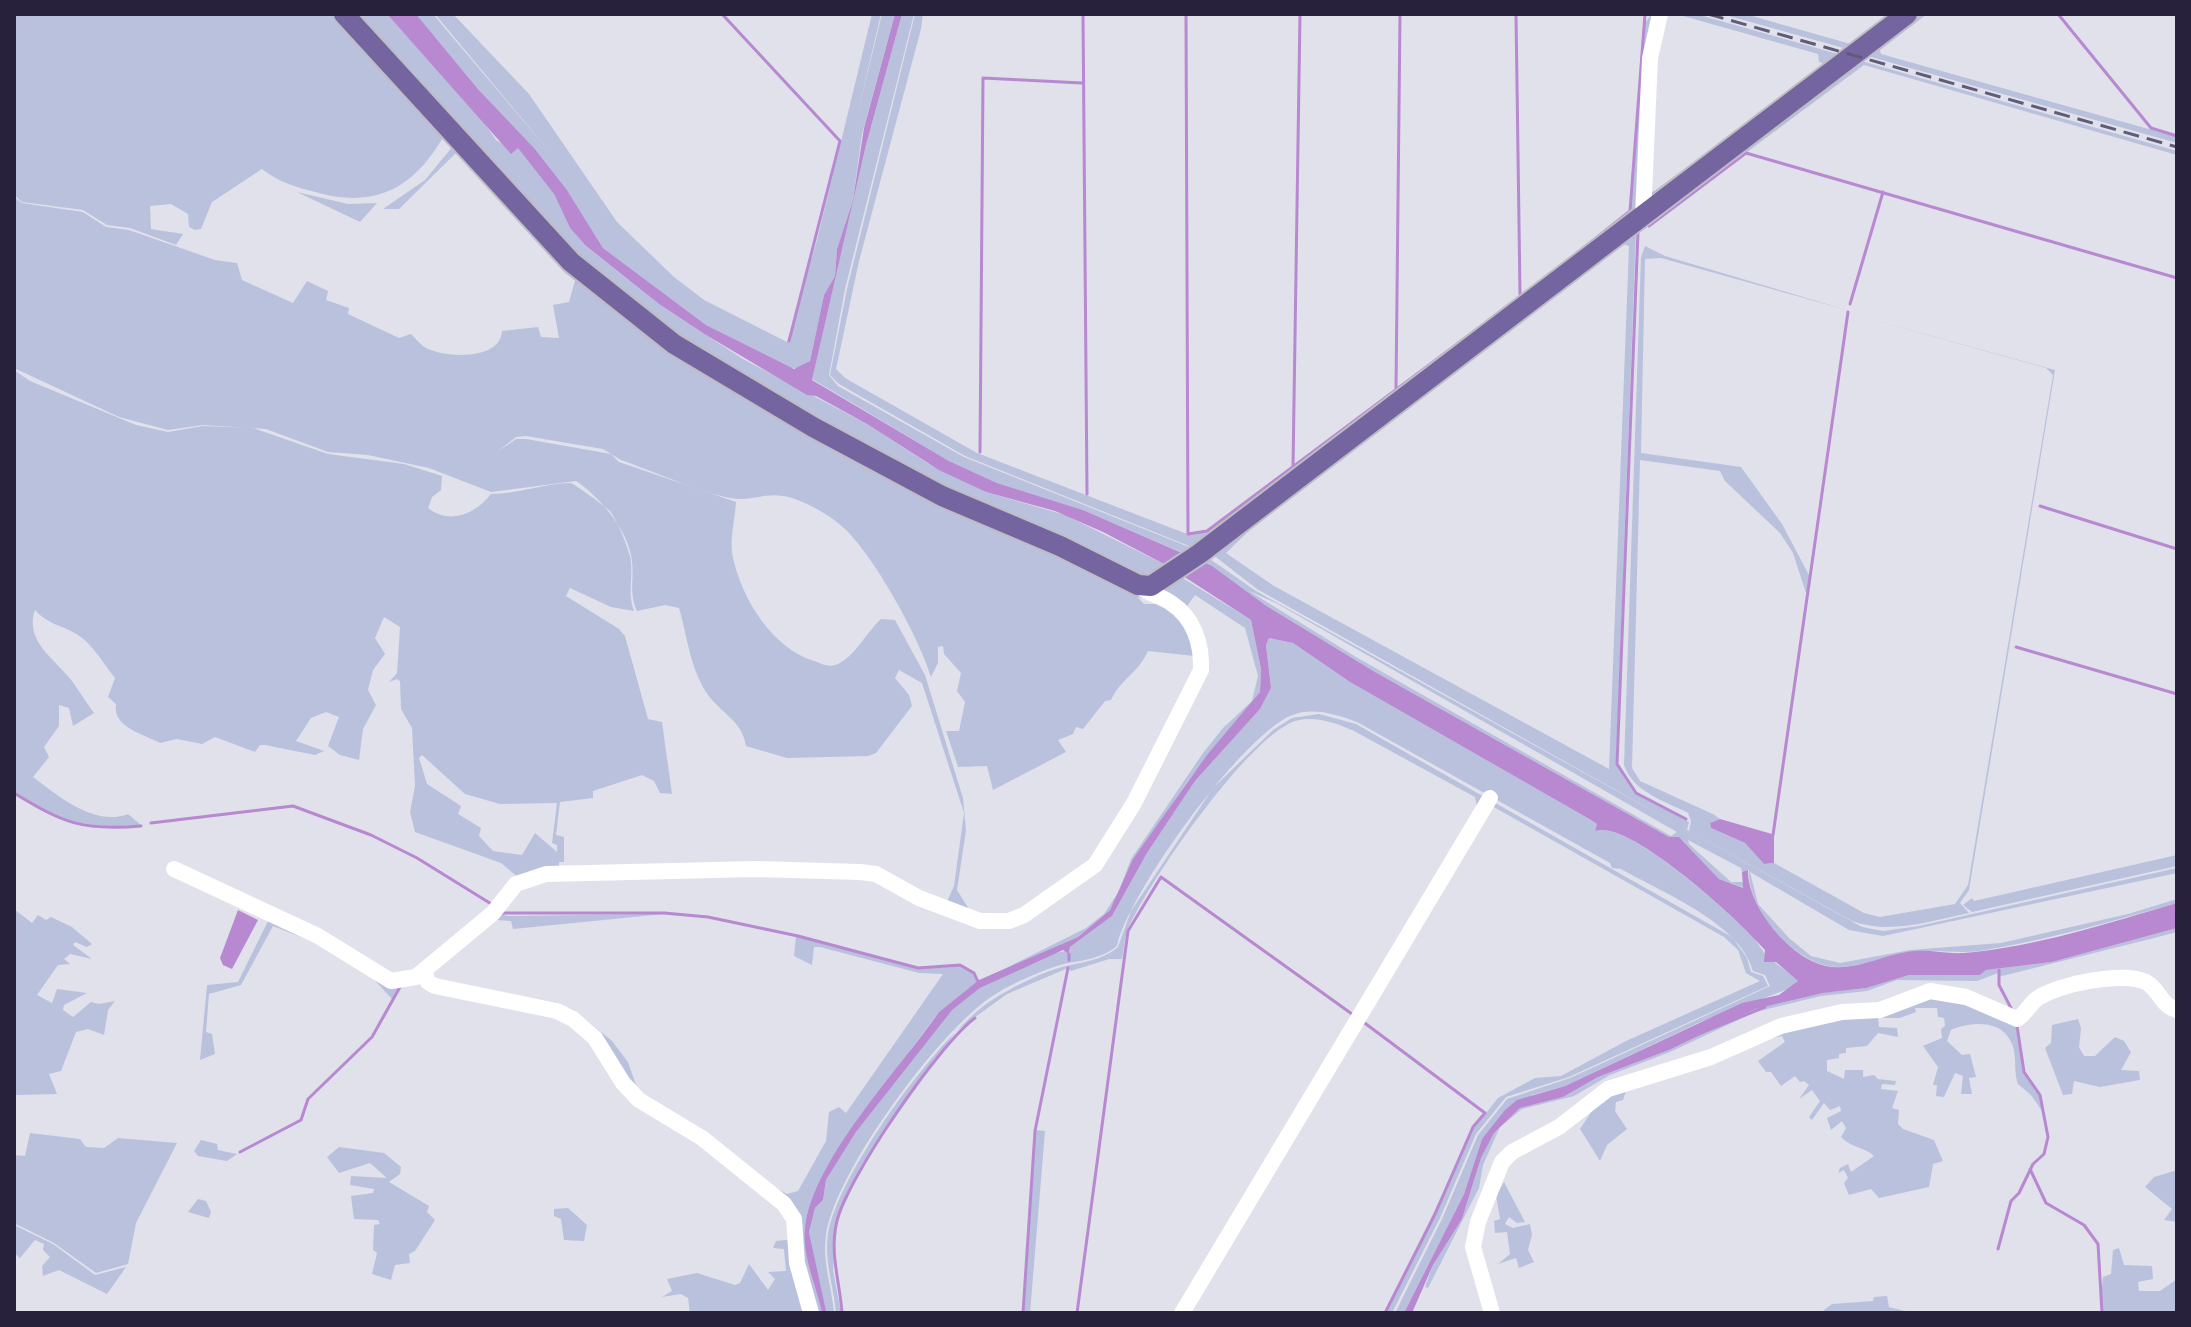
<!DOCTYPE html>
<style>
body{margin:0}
#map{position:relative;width:2191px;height:1327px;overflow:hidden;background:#e1e1eb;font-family:"Alegreya Sans",sans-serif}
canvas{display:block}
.frame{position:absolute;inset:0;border:16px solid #27213c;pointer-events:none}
</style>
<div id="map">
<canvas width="2191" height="1327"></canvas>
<div class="frame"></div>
</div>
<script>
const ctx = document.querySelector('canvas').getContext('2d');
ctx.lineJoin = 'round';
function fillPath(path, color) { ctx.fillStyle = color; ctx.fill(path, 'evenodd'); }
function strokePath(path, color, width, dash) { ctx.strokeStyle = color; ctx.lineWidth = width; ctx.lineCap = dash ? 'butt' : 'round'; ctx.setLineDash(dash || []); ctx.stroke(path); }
fillPath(new Path2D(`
 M14 14H341L446 132C417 185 379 209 319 193 296 187 280 183 262 169L212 202 201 229 195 230 189 227 188 214 171 204 150 206 151 229 183 234 176 245 130 228 107 225 83 210 22 202 14 195Z
 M352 14H387L481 118 496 140 506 146 518 147 554 194 570 228 585 245 659 304 706 335 743 359 867 424 929 464 986 492 1065 515 1166 565 1146 578 976 506 682 343 590 273Z
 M416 14H433L553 156 435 14H453L529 94 617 222 674 277 704 300 787 342 817 240 872 14H881L857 116 882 14H895L862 134 853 200 837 249 835 276 824 295 810 361 800 368H789L706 325 603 248 567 190 535 149 478 89Z
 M902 14H914L845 289 829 375 838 386 964 457 1194 549 1190 556 1083 510 997 483 949 461 812 379 866 145Z
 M915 14H923L921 29 859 261 836 369 845 378 977 453 1187 534 1207 532 1630 211 1644 24 1652 14 1644 55 1638 213 1199 548H1194L965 456 839 384 830 375 847 289Z
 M1676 14H1696L1845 56 1655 201 1650 194 1827 65 1819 62 1818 54Z
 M1722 14H1745L1854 45V51Z
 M1919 14H1927L1880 50 1881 54 2177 137V143L1864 55Z
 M1858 60 2177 151V155L1864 65 1645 228Z
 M453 146 663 340 1123 582 1144 604H1166L1190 632 1194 656 1148 651C1139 672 1120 680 1111 700L1105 701 1083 729 1076 727 1073 734 1058 740 1066 752 993 790 987 766 958 767 946 731H959L965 702 957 691 961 673 944 654 943 646 938 647V663L931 677C919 637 875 558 845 529 830 515 812 505 792 498 772 491 757 499 738 499 709 497 651 470 621 460L603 449 526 436 516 437 497 452 516 439H526L611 454 619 462 736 502C735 519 729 541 733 558 742 599 772 648 814 661 822 664 830 668 838 664 855 656 867 632 881 619L895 620 925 675 963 798 966 830 957 890 974 917 945 906 954 886 964 813 922 683 899 670 895 678 909 695 912 706 876 753 868 756 787 758 746 746C742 718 716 712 703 687 689 662 687 635 679 608L665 605 637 611C629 593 634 581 632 562 630 532 600 497 576 481L491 492 429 468 368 455 328 452 266 429 203 425 168 430 119 417 14 368V197L22 203 83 212 106 227 129 230 215 260 237 263 242 280 293 303 307 281 328 291 326 300 349 308 348 314 399 338 411 334C417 340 423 348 431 350 450 358 501 359 502 331L538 327 541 337 559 338 553 305 569 302 576 277 459 154H455L399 209H383L425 180Z
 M297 192 348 204 377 203 360 222Z
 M1636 232 1616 764 1634 793 1689 822 1687 830 1257 589 1212 554ZM1623 244 1629 246 1609 769 1274 586 1226 553 1252 528Z
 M1645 246 1665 256 1847 310 1661 258 1645 259 1641 453 1741 467 1782 524 1810 577 1807 596 1793 553 1780 533 1725 481 1720 471 1640 460 1632 768 1640 781 1713 814 1720 819 1710 823 1711 828 1745 843 1764 864 1774 863 1864 913 1880 917 1955 904 1968 885 2053 375 2046 368 1849 313 2055 370 1969 890 1960 903 1969 913C1930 921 1891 935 1852 921L1689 831 1691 821 1688 813C1665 801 1633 792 1624 765L1641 257Z
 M14 370 30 381 136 425 168 432 203 426 253 428 328 454 404 464 442 476 441 490 432 497 428 508C449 525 476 514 491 494 518 494 546 483 570 483 574 483 607 508 610 511 617 520 627 545 630 556 634 576 627 592 634 611L611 607 570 588 566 596 619 629 625 636 648 719 662 722 672 794 660 793 654 781 642 775 593 791V798L560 802 556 835 564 837V862H559V870L519 878 501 863 415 832 410 812 415 786 412 728 401 709 400 681 397 679 389 682 397 673 400 627 384 617 375 638 385 654 373 670 368 690 376 705 363 729 359 760 340 755 328 746 339 717 326 712 311 718 296 741 324 751 315 755 265 745H260L255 752 215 737 202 744 177 739 160 743C143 734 112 727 116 704L108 697 115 678C104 665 93 644 78 635 63 625 48 625 35 610 24 641 55 659 72 681 79 691 86 702 94 713L73 726 69 708 59 705V726L44 747 49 757 33 777C58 796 95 827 128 814L141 825C81 829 65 823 14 792ZM422 755 465 794 500 804 557 803 552 843 557 845V852L535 833 522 855 493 851 479 836 481 828 458 814 461 806 427 784 419 758Z
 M1207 557 1256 591 1862 927 1883 931 1919 926 2177 868V873L1883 936 1849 930 1750 872 1758 904 1789 938 1811 956 1840 963 1910 950 2001 943 2128 914 2177 899V903C2113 921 2047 940 1980 951 1958 954 1935 949 1913 952 1885 954 1858 971 1829 966 1792 960 1747 908 1749 870L1742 872 1741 868 1688 840 1689 844 1731 882H1743L1744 888 1719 879 1683 841 1669 837 1375 672 1265 605 1203 562ZM1249 591 1276 603 1677 832 1671 836 1356 657Z
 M1181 577 1251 620 1261 669 1260 692 1188 781 1137 857 1110 910 1078 937 984 979 1086 928 1104 914 1119 891 1131 859 1203 753 1223 728 1252 701 1258 676 1245 628 1195 595 1183 612 1149 593Z
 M1269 638 1293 643 1350 682 1591 820 1597 824 1595 831C1627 819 1727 911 1751 935 1758 942 1763 953 1769 958 1779 966 1789 972 1798 981L1796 986 1698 1023 1565 1086 1532 1095 1482 1139 1464 1194 1404 1313H1395L1442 1219 1478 1135 1507 1099 1570 1078 1770 986 1765 975 1753 971C1740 923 1663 893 1621 869L1612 868 1610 863 1357 722C1336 714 1313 707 1292 715 1241 736 1128 894 1117 946 1100 960 1080 960 1060 965 1038 972 1013 983 994 995 940 1029 835 1172 826 1235 822 1262 832 1287 834 1313H826L809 1232 815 1208 823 1200 826 1180 856 1132 951 1010 980 988 1054 953 1067 951 1070 961V947L1112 916 1147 853 1195 781 1260 709 1271 688 1266 645Z
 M1319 714 1356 724 1486 798 1478 812 1475 797 1354 731C1337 723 1314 715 1295 721 1248 737 1148 882 1128 929 1124 939 1124 949 1122 959H1109L1071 971 1068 968 1007 994 956 1031 864 1162 836 1222 833 1270 841 1313H836C834 1287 824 1261 828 1234 838 1172 945 1025 1000 995 1019 984 1041 973 1062 967 1081 962 1102 961 1118 947L1131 911 1213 788 1273 730 1292 718Z
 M1490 800 1732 937 1747 958 1751 972 1763 976 1768 986 1569 1077 1506 1097 1476 1134 1440 1218 1392 1313H1386L1474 1128 1498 1098 1535 1078 1561 1076 1626 1041 1760 981 1746 973 1738 950 1724 937 1492 806Z
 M2177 855V866L1972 912 1963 905 1972 898 1974 901Z
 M14 909 32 923 38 915 46 920 51 917 72 927 92 944 87 947 75 942 73 945 92 959 70 954 64 959 70 964 58 965 37 995 52 1003 57 989 87 993 64 1005 63 1010 73 1017 91 1002 99 1004 115 1001 108 1010 104 1035 88 1029 76 1032 61 1071 49 1074 57 1094 16 1095Z
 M497 911 507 916 664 914 513 929 511 921 496 920C480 929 433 957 433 975L441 981 558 1003 574 1010 612 1041 628 1062 636 1085 645 1096 705 1132 772 1186 787 1194 798 1191 826 1141 829 1112 839 1107 846 1113 943 974 919 973 820 947H814L812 965 794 956 796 936 917 969 960 965 974 974 977 982 939 1012 853 1126 823 1177 805 1231 822 1313H813L798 1263 795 1218 785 1203 703 1137 633 1093 596 1036 574 1017 557 1010 478 996 432 982 429 975 431 966Z
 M269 919 315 938 385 980 400 983 392 999 368 973 321 945 273 926 241 985 209 994 206 1032 212 1034 215 1054 200 1060 207 985 238 982Z
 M2177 928V932L2158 937 1998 977V973L1977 981 1897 980 1867 991 1821 996 1755 1012 1670 1052 1610 1075 1574 1096 1522 1109 1500 1127 1483 1165 1479 1188 1428 1288 1425 1287 1433 1265 1462 1219 1481 1158 1494 1133 1520 1108 1563 1097 1598 1077 1669 1050 1755 1009 1822 993 1865 988 1909 975H1980L1986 970 2052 962Z
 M1949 995 2015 1022 2023 1072 2039 1095 2044 1114 2031 1095 2018 1084C2013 1071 2018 1053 2010 1040 1999 1019 1969 1022 1951 1030L1947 1041 1962 1055 1970 1054 1976 1077 1969 1078 1972 1094H1961L1963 1076 1955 1073 1944 1097 1936 1096 1937 1085H1933L1938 1067 1923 1046 1942 1038 1941 1029 1945 1026 1944 1018 1938 1017 1937 1008H1915L1916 1012 1900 1018H1878L1879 1027 1897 1028 1898 1037 1878 1033 1867 1046 1846 1048V1053L1839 1054V1058L1827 1060V1071L1844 1079 1845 1070H1863V1077L1874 1075 1878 1079 1896 1081 1895 1085 1882 1084 1881 1089 1898 1091 1892 1108 1899 1110 1898 1124 1903 1129 1934 1140 1943 1161 1933 1164 1929 1187 1879 1198 1871 1189 1849 1195 1844 1183 1848 1178 1844 1170 1838 1173 1840 1168 1848 1164 1851 1172 1874 1156C1865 1147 1851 1148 1841 1137L1846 1128 1842 1121 1831 1130 1827 1118 1841 1111 1840 1106 1830 1110 1824 1103 1812 1120 1809 1117 1820 1101 1812 1090 1799 1099 1809 1085 1804 1081 1800 1082 1795 1076 1781 1086 1771 1072H1766L1758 1061 1785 1042 1782 1036 1768 1039 1766 1034Z
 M2078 1019 2081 1028 2079 1047 2084 1056H2095L2115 1037 2124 1041 2131 1052 2121 1070 2139 1071 2140 1080 2100 1087 2074 1081 2072 1094 2063 1095 2045 1048 2051 1043 2052 1025Z
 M1626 1091 1623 1100 1616 1102 1615 1111 1627 1129 1607 1145 1600 1161 1580 1129 1603 1094Z
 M1036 1130 1045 1131 1030 1313H1024Z
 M30 1133 80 1139 86 1147 104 1148 118 1138 177 1143 136 1223 128 1264 96 1273 54 1243 14 1223V1155L25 1156Z
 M201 1140 217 1144 218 1150 237 1154 227 1161 198 1156 194 1151Z
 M339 1147 384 1153 401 1167 400 1174 389 1182 429 1206 427 1212 435 1220 415 1251 409 1254 410 1263 395 1265 391 1280 372 1274 377 1253 373 1250 374 1225 380 1224 378 1220 354 1219 351 1196 373 1193 374 1189 350 1185 351 1176 387 1178 370 1163 339 1173 327 1157Z
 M2177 1170V1222L2164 1220 2172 1209 2145 1187 2154 1177Z
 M1504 1182 1525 1222 1517 1223 1509 1217 1505 1224 1513 1228 1530 1224 1532 1235 1528 1250 1534 1262 1519 1268 1516 1258 1498 1264 1510 1254 1507 1232 1495 1233 1494 1221 1500 1219 1496 1195Z
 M198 1199 206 1201 211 1212 209 1218 188 1212Z
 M568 1208 587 1225 584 1241 564 1240 561 1219 554 1216V1209Z
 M14 1225 53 1244 95 1275 126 1267 107 1294 59 1270 43 1276 42 1266 50 1257 43 1250 44 1244 35 1240 20 1258 14 1253Z
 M794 1239 809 1313H690L688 1298 681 1294 662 1297 672 1291 667 1279 697 1273 735 1285 740 1283 749 1264 768 1290 775 1279 768 1272 786 1271 784 1249 773 1248 776 1241Z
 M2119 1248 2124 1265 2152 1266 2153 1279 2138 1282 2139 1291H2160L2177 1279V1313H2103L2100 1303 2103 1277 2111 1274 2113 1250Z
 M1887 1296 1889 1307 1913 1313 1823 1311 1832 1304 1873 1301 1874 1297Z`), '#b9c1dd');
fillPath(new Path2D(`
 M387 14H416L478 89 535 149 567 190 603 248 706 325 794 369 810 361 824 295 835 276 837 249 853 200 864 128 895 14H902L866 145 812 380 949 461 997 483 1083 510 1212 566 1265 605 1375 672 1669 837H1679L1719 879 1743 888 1742 872 1748 870C1747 905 1789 958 1826 966 1857 972 1885 953 1915 951 1932 950 1948 954 1964 953 2036 947 2108 923 2177 903V928L2052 962 1986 970 1980 975H1909L1866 988 1823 993 1755 1009 1669 1050 1598 1077 1563 1097 1520 1108 1494 1133 1481 1158 1462 1219 1433 1265 1412 1313H1404L1464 1194 1482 1139 1505 1110 1517 1100 1565 1086 1742 1003 1779 995 1798 981 1776 962H1764L1765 950C1742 923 1629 818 1595 831L1597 824 1591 820 1350 682 1293 643 1269 638 1266 645 1271 688 1260 709 1195 781 1147 853 1112 916 1070 947 1069 954 1063 950 980 988 952 1010 856 1132 826 1180 823 1200 815 1208 809 1232 826 1311 822 1313C817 1286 802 1257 805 1229 812 1160 899 1070 939 1012L979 980 1078 937 1110 910 1133 859 1207 755 1260 692 1261 669 1251 620 1166 565 1103 532 1055 511 986 492 939 470 867 424 816 396 807 395 706 335 659 304 585 245 570 228 554 194 518 148 511 154Z
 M1720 819 1772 834 1774 830V863L1764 864 1745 843 1711 828 1710 823Z
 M238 910 258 920 232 969 223 965 220 958Z`), '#b888d1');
strokePath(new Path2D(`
 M722 14 840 141 789 341
 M1083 14 1087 494
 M1186 14 1188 534 1207 531 1524 294
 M1516 14 1520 294
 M2058 14 2151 128 2177 136
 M1649 226 1746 153 2177 278
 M1638 232 1617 764 1636 793 1686 819
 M1562 265 1630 211 1645 14
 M1850 304 1883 192
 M1396 389 1400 14
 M980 452 983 78 1082 83
 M1293 466 1300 14
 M2040 506 2177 549
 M2016 647 2177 694
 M14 793C63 823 82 831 141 826
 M151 823 293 806 371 835 417 858 493 905
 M1773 835 1848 312
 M499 913H664L708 917 798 936 918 968 960 965 974 973 979 984
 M1069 960V954
 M1999 970V985L2012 1010
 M1362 1021 1485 1113 1473 1127 1435 1214 1385 1313
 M1698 1034 1765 1007
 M240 1152 301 1120 308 1099 372 1037 400 987
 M2030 1169 2046 1203 2084 1225 2098 1244 2102 1313
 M1998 1249 2011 1201 2019 1193 2033 1164 2044 1154 2048 1137 2040 1095 2024 1072 2017 1026
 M842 1313C840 1282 829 1253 837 1221 847 1178 940 1043 975 1018
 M1023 1313 1035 1131 1068 968
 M1077 1313 1128 931 1161 877 1352 1014`), '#b888d1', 3);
const major = new Path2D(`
 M344 14 571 262 674 344 813 427 942 496 1060 546 1138 585 1151 586 1199 554 1907 14`);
strokePath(major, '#bebcc4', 24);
strokePath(new Path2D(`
 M1643 216 1650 58 1660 14
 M174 869 318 936 391 981 416 977 493 913 516 884 546 874 756 869 860 872 876 874 919 898 980 921H1009L1024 915 1095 865 1134 803 1201 670C1202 644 1194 618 1171 603 1160 595 1149 595 1138 585
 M424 970 428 982 435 986 557 1011 573 1019 595 1038 623 1083 639 1100 702 1138 784 1204 794 1219 797 1263 811 1313
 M1182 1313 1490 798
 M1492 1313 1473 1247 1478 1222 1502 1162 1512 1152 1559 1127 1608 1089 1711 1057 1781 1026 1842 1012 1880 1010 1930 991 1966 997 2017 1019C2026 1014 2029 1004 2038 998 2058 984 2124 971 2146 982 2160 990 2160 1005 2177 1010`), '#fff', 16);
strokePath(major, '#7465a1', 20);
strokePath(new Path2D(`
 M1708 14 2177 147`), '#625b78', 3, [16, 8]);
</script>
